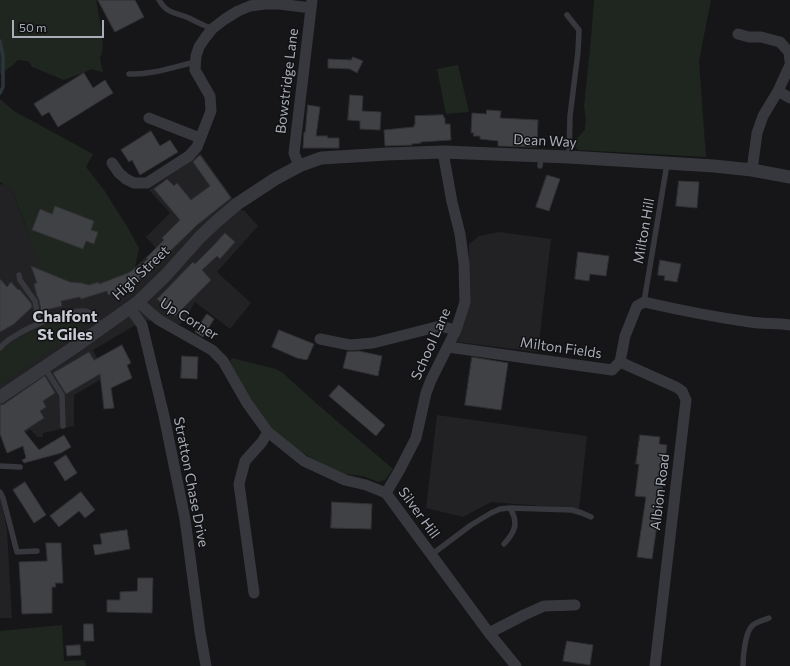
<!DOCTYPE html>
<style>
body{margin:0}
#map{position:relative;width:790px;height:666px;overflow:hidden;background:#161618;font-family:Commissioner,sans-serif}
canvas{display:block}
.scale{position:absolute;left:12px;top:20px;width:92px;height:18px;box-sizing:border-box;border:2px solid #a8adb8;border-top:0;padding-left:5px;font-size:12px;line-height:14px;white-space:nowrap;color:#a8adb8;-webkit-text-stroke:3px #111113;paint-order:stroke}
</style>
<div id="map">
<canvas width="790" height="666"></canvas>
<div class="scale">50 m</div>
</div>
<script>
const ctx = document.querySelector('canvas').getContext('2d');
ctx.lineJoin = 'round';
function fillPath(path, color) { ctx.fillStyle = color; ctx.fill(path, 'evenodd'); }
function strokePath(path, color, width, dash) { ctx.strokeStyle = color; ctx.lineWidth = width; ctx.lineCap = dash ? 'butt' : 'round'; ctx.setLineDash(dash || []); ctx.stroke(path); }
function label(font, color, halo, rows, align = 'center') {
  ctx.font = font + ' Commissioner,sans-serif'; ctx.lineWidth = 3; ctx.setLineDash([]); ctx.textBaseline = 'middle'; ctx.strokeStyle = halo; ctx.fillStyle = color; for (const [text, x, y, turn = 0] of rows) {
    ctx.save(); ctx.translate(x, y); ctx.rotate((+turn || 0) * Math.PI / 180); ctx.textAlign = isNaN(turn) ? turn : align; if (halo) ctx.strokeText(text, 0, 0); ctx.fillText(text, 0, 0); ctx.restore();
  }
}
fillPath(new Path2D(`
 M201 154 242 211 244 210 258 226 217 272 251 303 230 329 195 302 186 318 180 324 144 320 93 350 107 376 74 395V426L43 433V437H37L30 429 17 440 0 415V184L6 185 12 189 24 223 31 238 70 282 82 283 89 285 98 283 101 293 103 282 126 275 135 267 156 248 146 237 170 213 149 190Z
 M499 232 551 239 538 352 457 342 469 306V244L479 236Z
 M437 415 587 436 579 509 491 502 463 517 426 508Z
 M0 492 7 530 12 618H0Z`), '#222225');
fillPath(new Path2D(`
 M0 0H96C98 12 107 49 100 58L103 72 90 69 88 71 64 80 32 67 28 61 18 60 13 65 0 74Z
 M594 0H711L699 61 706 157 578 150 572 142 578 138 585 129 586 118 584 107 591 38Z
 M458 65 469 112 446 114 437 69Z
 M0 99 14 111 93 154 86 167 104 190 128 228 139 248 135 267 126 275 104 282 107 291 102 293 99 283 89 285 82 283 70 282 55 276 40 267C32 241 21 215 12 189L0 182Z
 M80 316 83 318 84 324 81 328 0 386V353L2 350C24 332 53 322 80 316Z
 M232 358 276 369 283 373 316 403 393 469 385 480 378 482 363 476 345 474 324 465 308 456 287 442 272 428 251 401 230 365V361Z
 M62 625 64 661 85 660 86 666H0V631Z`), '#1e261f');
strokePath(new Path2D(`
 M0 41 3 56V87L0 93`), '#2c353c', 3.5);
const building = new Path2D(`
 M98 0H135L144 17 115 32Z
 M353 57 363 61 357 73 350 69 328 68V59L351 60Z
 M84 73 93 88 105 80 113 93 58 127 49 112 42 116 34 104Z
 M350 95 363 96 362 111 381 112 380 130 360 129V121L348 120Z
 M308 105 320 107 316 136H328L327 138H339V148H303L304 132H305Z
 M487 110 501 111 500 118 538 120 537 147 498 146V141L480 139V136H473L474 133H471L472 113 486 114Z
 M443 115 444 118H445V124H450L451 140 421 142V143L412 144V145L385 146 384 130 414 127V125H415V116Z
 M151 131 160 146 170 140 178 152 140 175 132 160 129 162 121 150Z
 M200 155 231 198 197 225 157 264 133 286 108 295 107 291 81 299 80 297 61 301 62 306 41 311 39 300 37 296 34 284 37 283 31 266 70 282 82 283 89 285 99 282V284L128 273 148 259 146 258 164 240 162 238 180 220 154 189 167 179 174 186 177 183 191 200 210 186 193 162Z
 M547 175 560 179 549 211 536 207Z
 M679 181 699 182 697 208 676 206Z
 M55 206 94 221 91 230 98 232 94 244 86 241 83 249 32 230 40 209 52 214Z
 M225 233 235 242 220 259 217 256 202 270 211 280 175 316 157 299 193 262 195 264 214 245Z
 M578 252 609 256 606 276 590 274 589 281 575 279Z
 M660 260 681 264 677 282 664 280 665 276 658 275Z
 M0 279 7 287 11 282 18 290 19 289 31 303 32 307 14 324 0 332Z
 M207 314 214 319 203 337 195 332Z
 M279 330 314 344 307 360 297 358 272 347Z
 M122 345 131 363 127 365 132 378 111 388 114 408 104 409 100 374 66 394 53 373 89 352 94 360Z
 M359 351 382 356 378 376 343 368 347 352Z
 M182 356 198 357 197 379 181 378Z
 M472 357 508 363 501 410 465 405Z
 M45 376 55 393 43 401 46 407 40 411 44 418 24 431 39 450 64 435 71 447 61 453 24 463 22 460 26 458 23 446 7 453 0 434V405L4 404Z
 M339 385 385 425 376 436 329 396Z
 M640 435 660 437 659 444 667 445 664 471H665L652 559 637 557 646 497 635 496 639 464H636Z
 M66 455 77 473 65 481 54 463Z
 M25 482 46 515 34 523 13 490Z
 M81 492 95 510 85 518 79 511 59 527 50 516Z
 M332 502 372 504 371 529 331 528Z
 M127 530 130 549 95 555 93 545 102 544 100 534Z
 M46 543H61L63 583H55L56 587H52V613L22 614 19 562 47 561Z
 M138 578H153L152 613 107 612V600H120V592L137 591Z
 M84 624H93L94 641H84Z
 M567 641 593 645 590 665 563 661Z
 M80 645 81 655 67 656 66 646Z`);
fillPath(building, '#404145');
strokePath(building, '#303034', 1);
strokePath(new Path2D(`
 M159 0C167 14 175 12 189 18 196 22 204 25 212 29
 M567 15 579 30 578 52 570 116 569 157
 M129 74C151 75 174 67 195 62
 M540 166 541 156
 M19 275 20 280 35 301 39 323
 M644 302 667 164
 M0 348C4 343 9 339 15 336 27 328 79 304 90 313 95 316 98 323 102 328
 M44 367 62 395 63 426
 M0 466 20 467
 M0 492 3 498 17 552 37 551
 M510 508 572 510 582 513 591 517
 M431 555 471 525 491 513 500 509 510 508C519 523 515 532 504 544
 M743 666C743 656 745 633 752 626 755 622 764 620 769 618`), '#37383d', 5.5);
strokePath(new Path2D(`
 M738 34 749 37H761L780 42 789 52 790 61
 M778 91 790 98
 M149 118 200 138
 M112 163 119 173 126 179 134 183H147L189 156 197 147 211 111 210 96 195 70 196 56 199 47 205 38 212 29 225 19 238 11 250 6 265 4H279L311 8
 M299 166 294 153 312 0
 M752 170 757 133 763 116 778 91 790 65
 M138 302 159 320 212 350 223 361 247 403 268 432 304 461 345 480 366 485 386 493 489 633 516 666
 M130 308 142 325 164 416 185 519 200 632 206 666
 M320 339 350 345 373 343 440 326 456 330
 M448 347 612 370 620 362 625 336 637 306 644 302C679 310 714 317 750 322 763 324 777 323 790 325
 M620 362 676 387 682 391 686 400 655 666
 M386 493 399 471 416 438 426 393 431 380 456 330 465 302 464 264 460 234 452 202 443 152
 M254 593 239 484 245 461 262 442 268 432
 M489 633 524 615 544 606 575 605`), '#37383d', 11);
strokePath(new Path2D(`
 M0 397 79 344 138 302 166 275 200 237 217 221 237 204 275 179 299 166 321 158 387 154 443 152 569 157 714 166 752 170 790 177`), '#37383d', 13);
label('14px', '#a8adb8', '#111113', [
 ["Bowstridge Lane",287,81,-83],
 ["Dean Way",545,141,3],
 ["Milton Hill",644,231,-80],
 ["High Street",141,273,-43],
 ["Up Corner",189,319,32],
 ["School Lane",431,344,-66],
 ["Milton Fields",561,348,8],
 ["Stratton Chase Drive",191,482,79],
 ["Albion Road",660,492,-83],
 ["Silver Hill",419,513,54]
]);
label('bold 16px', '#c9ccd4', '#111113', [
 ["Chalfont",65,317],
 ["St Giles",65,335]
]);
</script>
